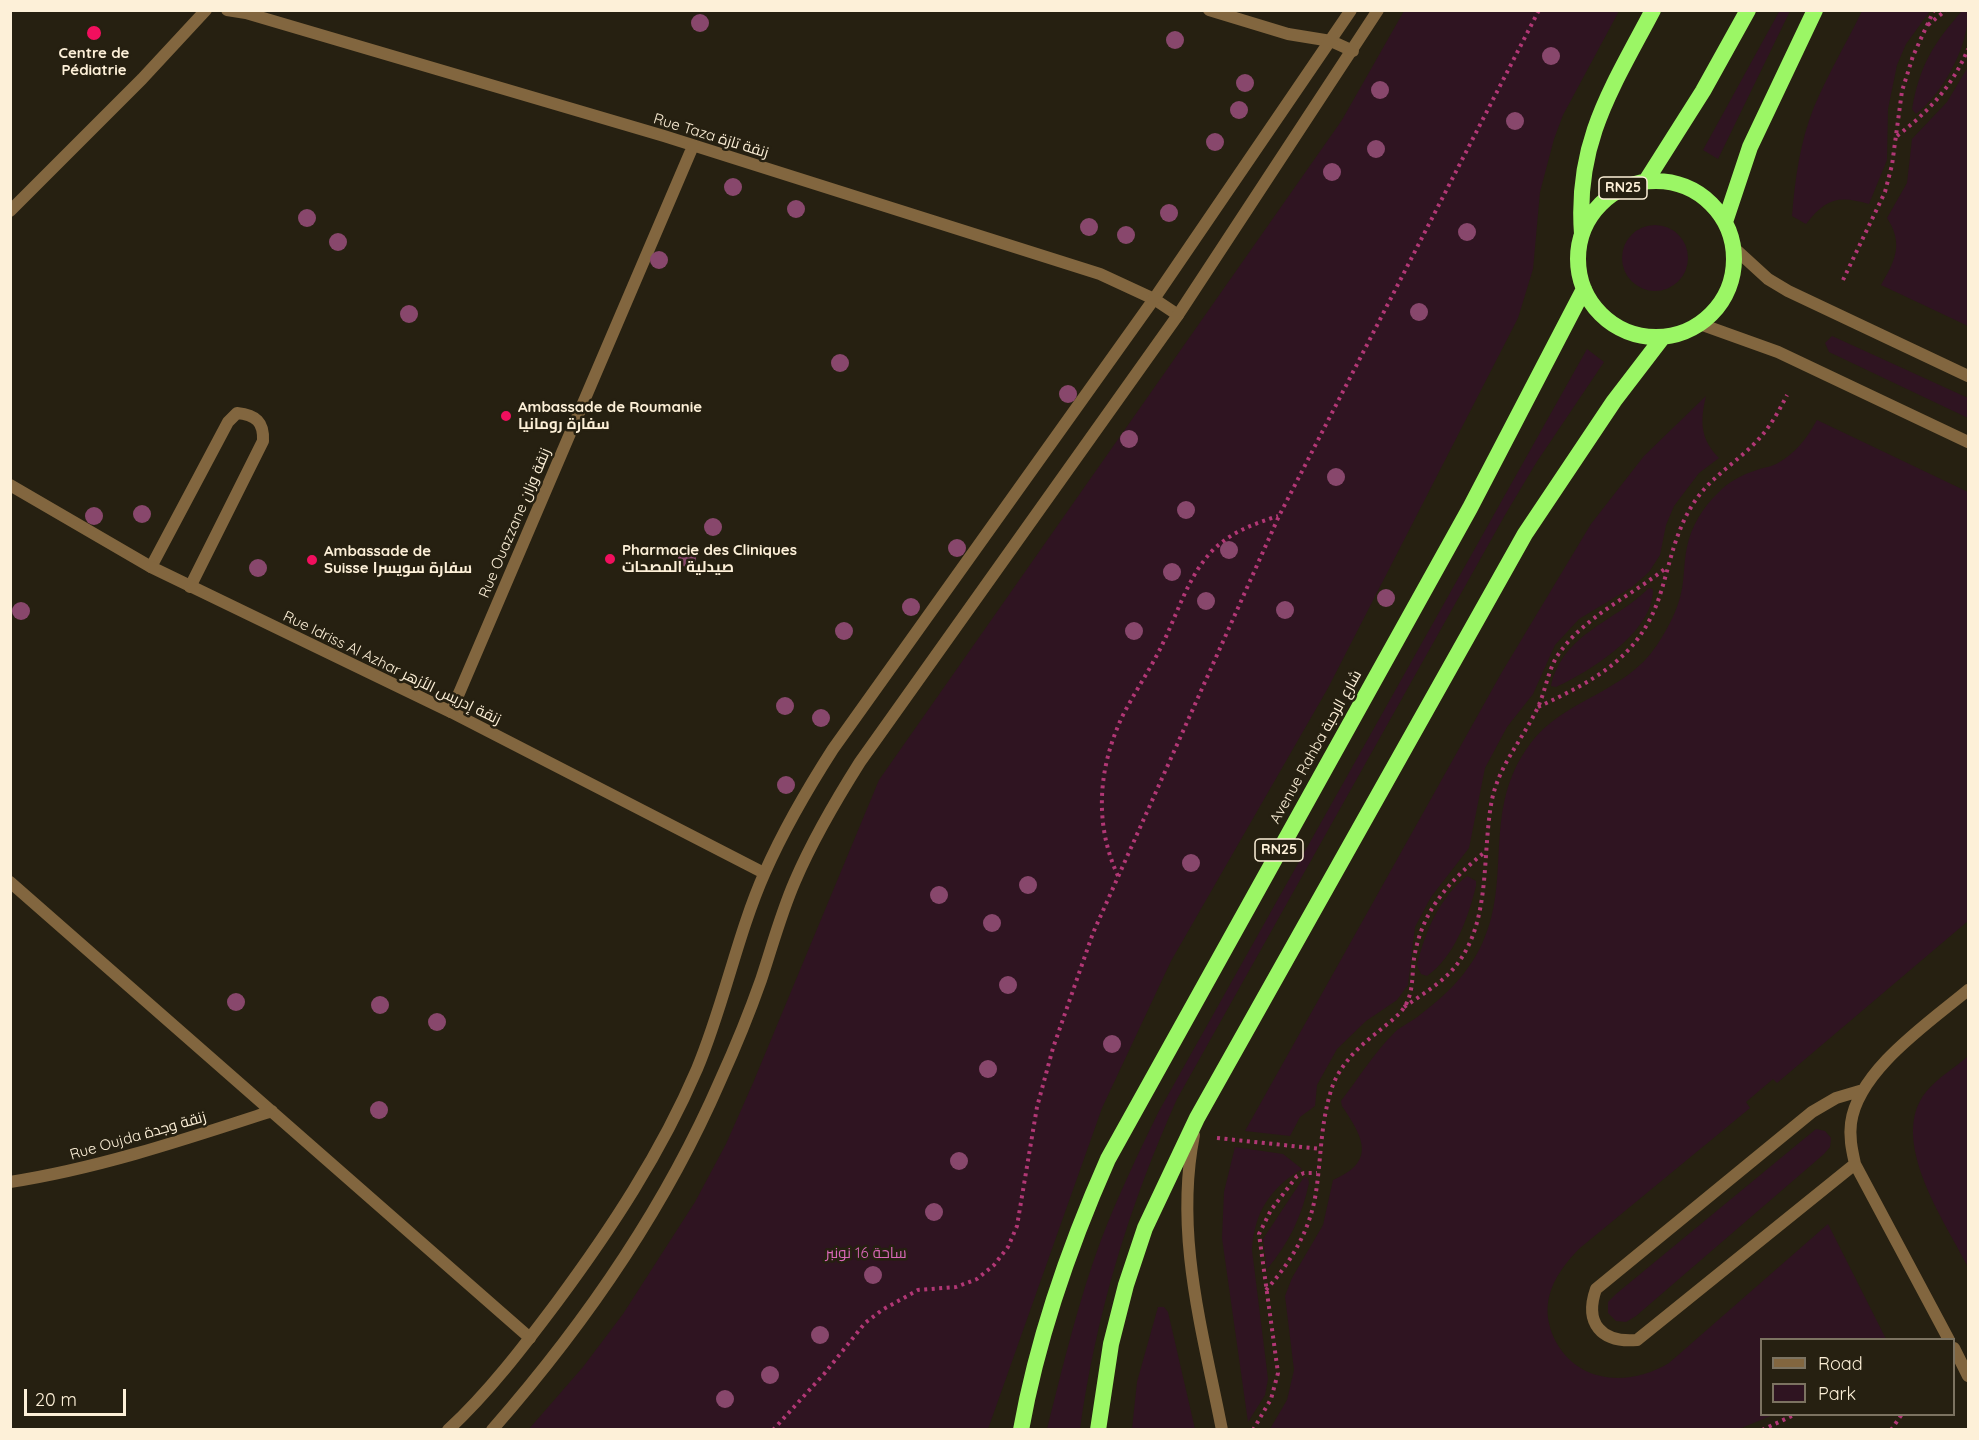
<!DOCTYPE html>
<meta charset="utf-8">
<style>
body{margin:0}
#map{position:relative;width:1979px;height:1440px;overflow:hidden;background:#262011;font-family:Quicksand,sans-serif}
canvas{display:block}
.frame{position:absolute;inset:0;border:12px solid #fdf0d8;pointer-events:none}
.legend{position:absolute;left:1760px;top:1338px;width:195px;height:78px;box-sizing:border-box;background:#262011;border:2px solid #7c7361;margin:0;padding:8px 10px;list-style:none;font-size:18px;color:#fdf0d8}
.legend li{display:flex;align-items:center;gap:12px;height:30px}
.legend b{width:30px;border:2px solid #7c7361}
.scale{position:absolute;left:24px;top:1389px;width:102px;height:27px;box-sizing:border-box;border:3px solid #fdf0d8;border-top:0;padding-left:8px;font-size:18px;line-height:21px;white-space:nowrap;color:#fdf0d8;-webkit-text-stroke:4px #262011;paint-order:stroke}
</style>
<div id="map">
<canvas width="1979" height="1440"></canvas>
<div class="frame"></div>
<ul class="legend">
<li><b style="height:8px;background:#82663f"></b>Road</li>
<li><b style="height:16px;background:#2f1421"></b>Park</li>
</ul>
<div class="scale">20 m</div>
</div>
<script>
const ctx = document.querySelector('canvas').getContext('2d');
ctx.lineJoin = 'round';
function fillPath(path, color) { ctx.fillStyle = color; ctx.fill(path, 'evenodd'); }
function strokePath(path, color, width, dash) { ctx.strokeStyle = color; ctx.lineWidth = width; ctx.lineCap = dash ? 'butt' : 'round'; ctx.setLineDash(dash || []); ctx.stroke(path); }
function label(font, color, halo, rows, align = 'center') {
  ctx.font = font + ' Quicksand,Cairo,sans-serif'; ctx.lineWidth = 5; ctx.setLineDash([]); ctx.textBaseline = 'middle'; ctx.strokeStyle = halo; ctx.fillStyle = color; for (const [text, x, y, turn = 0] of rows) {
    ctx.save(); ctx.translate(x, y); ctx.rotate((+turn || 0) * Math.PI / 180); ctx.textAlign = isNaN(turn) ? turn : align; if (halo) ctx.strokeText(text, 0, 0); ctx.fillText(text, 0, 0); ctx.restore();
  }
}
fillPath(new Path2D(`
 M1780 10 1790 11 1718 159 1703 150Z
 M1404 11H1619L1563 115 1554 139 1540 192 1533 269 1518 318 1328 688 1171 961 1102 1108 988 1429H529L583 1367 623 1314 695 1202 726 1144 753 1083 879 780 1342 120Z
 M1862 11H1930L1906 44 1897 65 1888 109 1887 160 1869 204C1837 195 1826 199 1806 224L1792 216C1795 179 1800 142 1814 107 1828 74 1847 42 1862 11Z
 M1962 11H1968C1969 45 1944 92 1916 114L1912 109C1920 65 1933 44 1962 11Z
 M1968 67V326L1881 285C1895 261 1904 244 1887 218L1907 183 1912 139 1947 102Z
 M1622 258a33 33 0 1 1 66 0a33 33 0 1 1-66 0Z
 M1832 336 1968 398V418L1829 352 1825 343Z
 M1587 349 1604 362 1536 463 1505 515 1177 1099C1129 1206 1096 1314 1080 1429H1047C1063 1366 1078 1302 1101 1240 1118 1196 1138 1154 1159 1111Z
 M1706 396C1700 421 1700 439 1719 458L1699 473 1674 506 1666 525 1660 555 1649 572 1632 587 1579 619 1555 645 1533 694 1507 727 1485 768 1469 848 1431 897 1415 927 1408 985 1397 1000 1366 1021 1337 1049 1317 1085 1315 1106 1300 1117 1290 1136 1245 1131 1502 672 1591 524 1644 456Z
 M1817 420 1968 492V921L1777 1083 1773 1079 1746 1102 1750 1108 1580 1248C1565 1263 1551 1281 1548 1303 1546 1316 1550 1331 1556 1342 1580 1385 1631 1386 1669 1363L1828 1224 1886 1339 1762 1340V1414L1773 1415 1739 1429H1270L1287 1400 1294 1370 1285 1296 1292 1278 1323 1225 1333 1180C1378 1161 1362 1136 1342 1106L1341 1101C1358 1079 1374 1053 1394 1033 1400 1027 1409 1023 1416 1018 1444 997 1467 976 1482 944 1513 878 1481 810 1530 744 1563 699 1626 693 1657 645 1666 631 1674 617 1679 601 1685 583 1683 565 1687 547 1691 527 1703 507 1718 493 1728 482 1743 474 1757 470 1764 467 1772 467 1778 463 1796 453 1807 438 1817 420Z
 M1649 588 1653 589C1654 632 1589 672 1556 687L1551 686C1563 633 1615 622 1649 588Z
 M1467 876 1476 881V886C1468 918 1455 956 1427 976L1421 974 1417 965C1425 932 1439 898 1467 876Z
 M1968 1056V1267C1946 1223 1887 1140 1926 1092 1937 1078 1955 1068 1968 1056Z
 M1816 1129 1825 1131 1831 1138 1830 1147 1824 1154 1636 1316 1626 1322 1616 1321 1608 1313V1302L1616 1294Z
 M1235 1147 1283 1154 1302 1169C1270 1188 1254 1213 1252 1250L1268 1379 1265 1395 1248 1422 1222 1238 1224 1192Z
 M1304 1177 1308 1178 1309 1183C1302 1216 1289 1243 1267 1269L1263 1239Z
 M1158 1307H1164L1168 1312 1195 1429H1132L1137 1382Z`), '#2f1421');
strokePath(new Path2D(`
 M1928 25 1946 10
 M1897 136C1929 111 1952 87 1968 49
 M1843 280 1885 192 1892 165 1902 91 1913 56 1934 10
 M1538 707C1593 681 1638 659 1659 598 1670 565 1674 534 1693 504 1708 480 1731 466 1751 447 1767 432 1777 415 1787 395
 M1118 876C1094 824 1098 769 1122 717 1134 693 1150 670 1162 645 1178 613 1188 575 1214 549 1233 531 1254 524 1278 516
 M1404 1007C1417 998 1430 990 1442 980 1493 937 1481 864 1491 805 1497 767 1522 741 1538 707 1546 690 1548 668 1560 652 1587 615 1631 596 1666 568
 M1217 1138 1321 1149
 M1266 1290C1290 1263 1308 1234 1315 1198 1321 1164 1320 1128 1330 1094 1337 1067 1357 1048 1379 1031 1388 1023 1399 1016 1405 1006 1415 989 1411 971 1415 953 1424 907 1452 879 1486 851
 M773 1430 824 1374 865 1323 882 1310 918 1290 956 1287 977 1279 994 1265 1008 1247 1017 1226 1037 1107 1053 1048 1093 933 1279 516 1539 10
 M1253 1430 1271 1399 1278 1373 1259 1234 1271 1210 1297 1176 1304 1173H1317
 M1762 1430 1796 1414
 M1891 1430 1902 1414`), '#b13775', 4, [3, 4.5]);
strokePath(new Path2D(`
 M151 567 228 422 237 413C256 415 264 422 263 441L190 587`), '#82663f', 12);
strokePath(new Path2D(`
 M451 712 764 873`), '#82663f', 12);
strokePath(new Path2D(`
 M227 10 246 13 664 136 1100 274 1154 299 1178 315
 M1209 10 1288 34 1331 41 1353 51
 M10 211 142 79 206 10
 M10 485 151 567 451 712 693 146
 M10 882 530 1338
 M1855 1164 1637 1340C1601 1343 1584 1323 1596 1289L1812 1112 1836 1098 1863 1090
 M10 1182C100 1168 186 1139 272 1111
 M1949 1340 1855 1164C1852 1150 1849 1137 1851 1123 1858 1070 1930 1022 1968 990
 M1954 1348 1968 1376`), '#82663f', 12);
strokePath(new Path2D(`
 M1733 247 1768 279 1788 291 1968 376
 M1700 324 1778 352 1968 442
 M1194 1135C1174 1235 1203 1332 1222 1430
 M448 1430C489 1392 524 1346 557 1302 611 1229 661 1153 697 1069 724 1005 737 935 765 872 784 829 808 788 833 749L1154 299 1351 10
 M492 1430C585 1324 664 1210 720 1081 735 1048 749 1014 761 980 772 947 781 913 795 881 813 839 836 800 860 762L1178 315 1378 10`), '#82663f', 12);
strokePath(new Path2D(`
 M1646 181 1703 91 1748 10
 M1578 259a78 78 0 1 1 156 0a78 78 0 1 1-156 0Z
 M1725 222 1750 147 1815 10
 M1582 234C1575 142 1612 88 1653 10
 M1021 1430C1038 1335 1069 1247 1108 1159L1470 508 1584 289
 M1098 1430 1111 1344 1126 1285 1145 1228 1197 1118 1525 534 1614 401 1663 337`), '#9bf665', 16);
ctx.fillStyle = '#88476c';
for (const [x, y] of [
 [700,23],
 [1175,40],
 [1551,56],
 [1245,83],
 [1380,90],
 [1239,110],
 [1515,121],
 [1215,142],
 [1376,149],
 [1332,172],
 [733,187],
 [796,209],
 [1169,213],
 [307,218],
 [1089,227],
 [1467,232],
 [1126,235],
 [338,242],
 [659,260],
 [1419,312],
 [409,314],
 [840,363],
 [1068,394],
 [1129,439],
 [1336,477],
 [1186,510],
 [142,514],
 [94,516],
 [713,527],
 [957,548],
 [1229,550],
 [687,558],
 [258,568],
 [1172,572],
 [1386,598],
 [1206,601],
 [911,607],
 [1285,610],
 [21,611],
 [844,631],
 [1134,631],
 [785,706],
 [821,718],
 [786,785],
 [1191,863],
 [1028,885],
 [939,895],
 [992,923],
 [1008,985],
 [236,1002],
 [380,1005],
 [437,1022],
 [1112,1044],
 [988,1069],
 [379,1110],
 [959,1161],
 [934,1212],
 [873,1275],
 [820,1335],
 [770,1375],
 [725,1399]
]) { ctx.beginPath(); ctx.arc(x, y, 9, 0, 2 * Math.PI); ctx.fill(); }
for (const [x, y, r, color] of [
 [94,33,8,"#f10f5e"],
 [506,416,6,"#f10f5e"],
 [610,559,6,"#f10f5e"],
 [312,560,6,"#f10f5e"]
]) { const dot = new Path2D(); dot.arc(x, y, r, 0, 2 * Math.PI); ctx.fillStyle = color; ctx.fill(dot); strokePath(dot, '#262011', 2); }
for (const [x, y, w] of [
 [1623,188,48],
 [1279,850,48]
]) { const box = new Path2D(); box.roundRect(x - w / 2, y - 11, w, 22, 4.5); ctx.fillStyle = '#262011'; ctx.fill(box); strokePath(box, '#fdf0d8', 1.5); }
label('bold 14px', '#fdf0d8', null, [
 ["RN25",1623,188],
 ["RN25",1279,850]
]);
label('bold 15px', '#fdf0d8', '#262011', [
 ["Centre de",94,53,"center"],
 ["Pédiatrie",94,70,"center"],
 ["Ambassade de Roumanie",518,407],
 ["سفارة رومانيا",518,424],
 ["Pharmacie des Cliniques",622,550],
 ["صيدلية المصحات",622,567],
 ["Ambassade de",324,551],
 ["Suisse سفارة سويسرا",324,568]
], 'left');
label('15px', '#fdf0d8', '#262011', [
 ["Rue Taza زنقة تازة",711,136,17],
 ["Rue Ouazzane زنقة وزان",515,523,-67],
 ["Rue Idriss Al Azhar زنقة إدريس الأزهر",392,668,26],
 ["Avenue Rahba شارع الرحبة",1316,747,-61],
 ["Rue Oujda زنقة وجدة",138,1136,-16]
]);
label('15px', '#d967b7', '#262011', [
 ["ساحة 16 نونبر",866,1253]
]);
</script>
